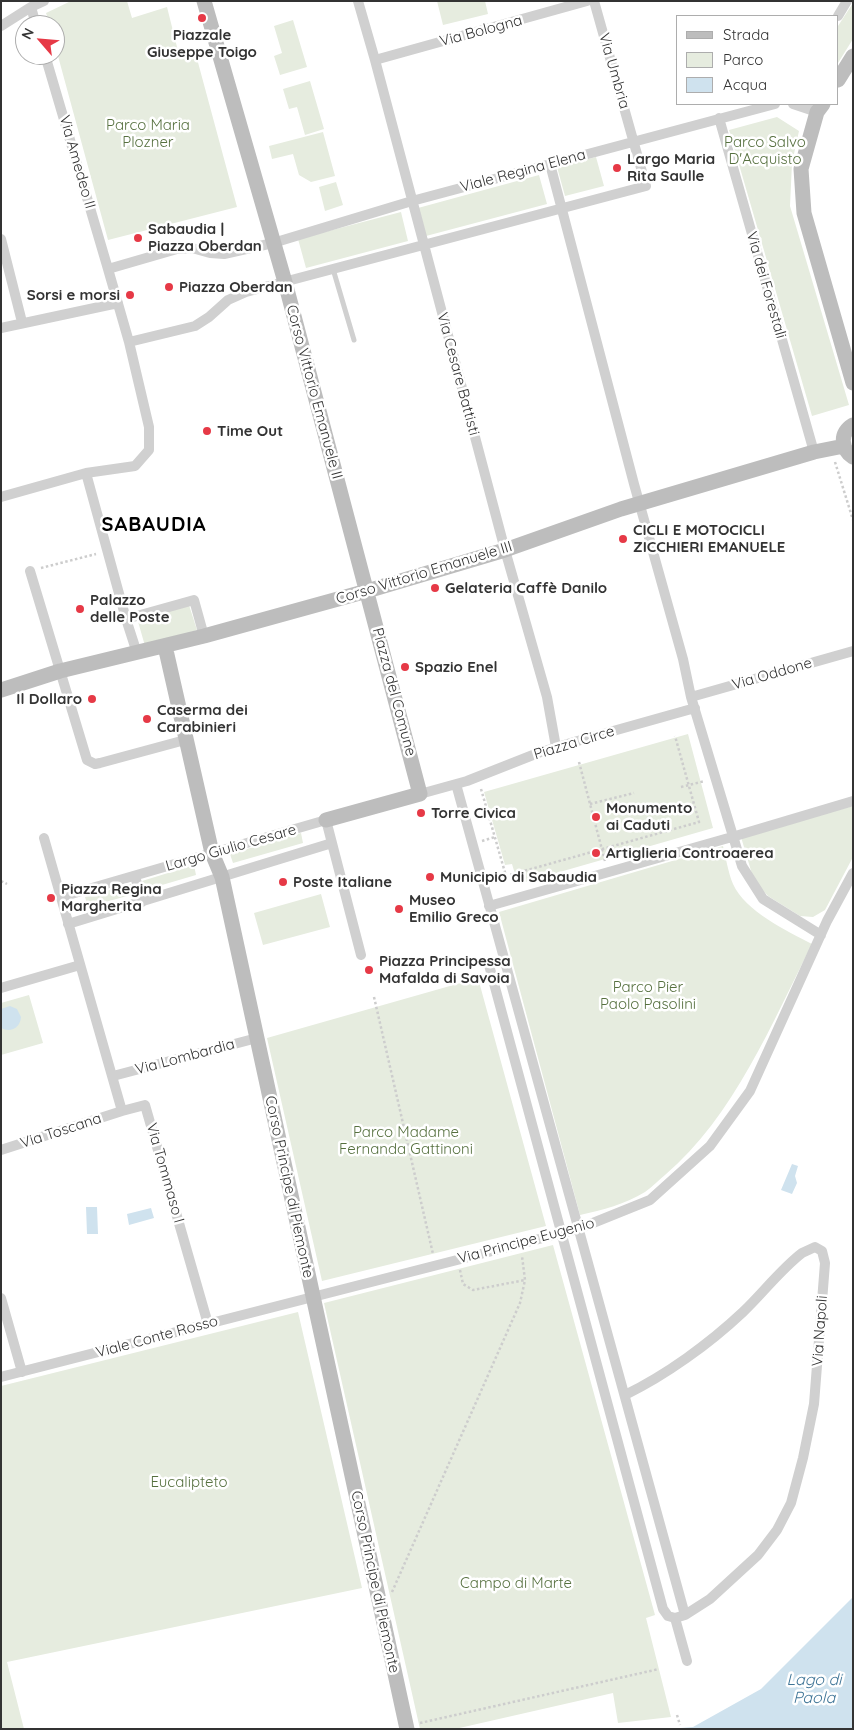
<!DOCTYPE html>
<meta charset="utf-8">
<style>
body{margin:0}
#map{position:relative;width:854px;height:1730px;overflow:hidden;background:#fff;font-family:Quicksand,sans-serif}
canvas{display:block}
.frame{position:absolute;inset:0;border:2px solid #333;pointer-events:none}
.legend{position:absolute;left:676px;top:15px;width:162px;height:90px;box-sizing:border-box;background:#fff;border:1px solid #adadad;margin:0;padding:6px 9px;list-style:none;font-size:15px;color:#333}
.legend li{display:flex;align-items:center;gap:10px;height:25px}
.legend b{width:25px;border:1px solid #adadad}
.north{position:absolute;left:15px;top:15px;width:50px;height:50px;box-sizing:border-box;background:#fff;border:1px solid #adadad;border-radius:50%;rotate:297deg;font-size:14px;font-weight:700;line-height:20px;text-align:center;color:#333}
.north::after{content:'';display:block;margin:auto;width:18px;height:22px;background:#e63946;clip-path:polygon(50% 0,100% 100%,50% 72%,0 100%)}
</style>
<div id="map">
<canvas width="854" height="1730"></canvas>
<div class="frame"></div>
<ul class="legend">
<li><b style="height:6px;background:#bdbdbd"></b>Strada</li>
<li><b style="height:14px;background:#e6ecdf"></b>Parco</li>
<li><b style="height:14px;background:#cfe2ee"></b>Acqua</li>
</ul>
<div class="north">N</div>
</div>
<script>
const ctx = document.querySelector('canvas').getContext('2d');
ctx.lineJoin = 'round';
function fillPath(path, color) { ctx.fillStyle = color; ctx.fill(path, 'evenodd'); }
function strokePath(path, color, width, dash) { ctx.strokeStyle = color; ctx.lineWidth = width; ctx.lineCap = dash ? 'butt' : 'round'; ctx.setLineDash(dash || []); ctx.stroke(path); }
function label(font, color, halo, rows, align = 'center') {
  ctx.font = font + ' Quicksand,sans-serif'; ctx.lineWidth = 5; ctx.setLineDash([]); ctx.textBaseline = 'middle'; ctx.strokeStyle = halo; ctx.fillStyle = color; for (const [text, x, y, turn = 0] of rows) {
    ctx.save(); ctx.translate(x, y); ctx.rotate((+turn || 0) * Math.PI / 180); ctx.textAlign = isNaN(turn) ? turn : align; if (halo) ctx.strokeText(text, 0, 0); ctx.fillText(text, 0, 0); ctx.restore();
  }
}
fillPath(new Path2D(`
 M71 1H127L132 18 167 7 180 59 196 55 237 207 108 240 55 45V25H50L46 13Z
 M437 1H485L488 14 443 25Z
 M853 3V39L838 63V26Z
 M293 20 307 67 280 75 274 56 282 53 274 26Z
 M310 81 324 129 305 135 297 107 289 109 283 89Z
 M777 117 799 131 792 163 790 206 849 405 812 416 729 130Z
 M323 132 335 176 311 182 299 175 293 154 272 159 269 146Z
 M596 157 604 186 565 196 557 167Z
 M539 175 547 204 426 236 418 208Z
 M336 182 343 205 325 211 319 187Z
 M401 212 408 241 306 268 298 239Z
 M188 602 197 630 145 646 137 618Z
 M688 734 713 828 518 884 512 864 505 865 484 792Z
 M853 806V857L825 910 813 917 800 916 768 896 759 886 752 874 741 837Z
 M301 833 303 843 233 863 230 854Z
 M723 846C726 858 728 872 733 884 745 911 787 931 812 944 773 1021 733 1118 665 1175 659 1180 652 1187 645 1192 625 1204 603 1210 580 1215L499 912Z
 M194 865 196 875 145 890 142 881Z
 M131 884 134 894 88 907 85 897Z
 M321 894 330 927 263 945 254 913Z
 M478 978 546 1226 322 1281 267 1038Z
 M29 995 43 1043 1 1055V1003Z
 M553 1245 655 1615 646 1618 671 1717 618 1723 613 1693 455 1729H420L324 1303Z
 M298 1312 362 1588 7 1662 24 1729H1V1386Z`), '#e6ecdf');
fillPath(new Path2D(`
 M10 1006 17 1009 21 1017C20 1028 11 1033 1 1028V1009Z
 M792 1164 798 1166 795 1176 797 1183 792 1194 781 1190Z
 M86 1207H97L98 1234H87Z
 M151 1208 154 1218 129 1225 127 1214Z
 M853 1597V1729H668L693 1727 761 1689Z`), '#cfe2ee');
strokePath(new Path2D(`
 M835 462 853 520
 M41 568 96 554
 M579 762 605 861
 M681 787 705 781
 M481 789 506 876 699 822 675 736
 M590 804 634 793
 M482 841 495 837
 M1 881 7 884
 M374 997 433 1254
 M460 1270 463 1284 473 1290 525 1280
 M392 1592 520 1303 525 1280 522 1256
 M677 1715 680 1725
 M420 1723 659 1669`), '#cdcdcd', 2.5, [2.5, 2.5]);
strokePath(new Path2D(`
 M333 269 354 340`), '#d0d0d0', 5);
strokePath(new Path2D(`
 M358 1 375 60 505 550 547 697 556 747
 M594 1 646 186 246 292 228 300 209 317 195 326 129 342 108 269 177 249 192 248 210 253 224 254 273 243 412 201 775 104
 M31 7 36 25
 M838 16 847 1
 M1 26 31 7 44 1
 M45 55 108 269
 M375 60 587 1
 M793 104 817 112
 M719 118 814 452
 M550 164 634 484 683 659 691 697 742 866 763 899 821 935
 M1 239 22 322
 M1 328 118 303
 M86 473 126 619
 M1 497 86 473 135 466 149 450V427L129 342
 M30 571 87 760 95 764 100 763 185 740
 M137 653 126 619 194 600 204 636
 M691 697 853 651
 M456 784 685 1615 675 1618 668 1616 663 1609 489 965
 M420 794 467 781 538 753 574 742 695 708
 M44 838 122 1111 145 1105 208 1324
 M135 876 142 902
 M61 897 326 820 361 955
 M489 906 732 837 853 801
 M68 924 332 843
 M1 988 80 965
 M113 1076 257 1038
 M1 1150 122 1111
 M1 1298 22 1372
 M1 1377 578 1229 650 1200 710 1146 750 1091 827 921 853 873
 M625 1395C666 1375 709 1344 743 1312 763 1293 780 1270 802 1253L815 1247 822 1251 825 1263 814 1404 803 1458 791 1503 777 1530 758 1555 710 1599 685 1615
 M675 1618 687 1661`), '#d0d0d0', 10);
strokePath(new Path2D(`
 M204 1 285 282 420 794 326 820
 M838 80 853 56
 M823 104 817 112 801 169 804 213 853 383
 M853 425C840 433 840 448 853 457
 M165 646 212 853 222 877 407 1729
 M1 690 60 671 204 636 367 591 505 550 621 509 814 452 844 446`), '#bdbdbd', 15);
for (const [x, y, r, color] of [
 [202,18,5,"#e63946"],
 [617,168,5,"#e63946"],
 [138,238,5,"#e63946"],
 [169,287,5,"#e63946"],
 [130,295,5,"#e63946"],
 [207,431,5,"#e63946"],
 [623,539,5,"#e63946"],
 [435,588,5,"#e63946"],
 [80,609,5,"#e63946"],
 [405,667,5,"#e63946"],
 [92,699,5,"#e63946"],
 [147,719,5,"#e63946"],
 [421,813,5,"#e63946"],
 [596,817,5,"#e63946"],
 [596,853,5,"#e63946"],
 [430,877,5,"#e63946"],
 [283,882,5,"#e63946"],
 [51,898,5,"#e63946"],
 [399,909,5,"#e63946"],
 [369,970,5,"#e63946"]
]) { const dot = new Path2D(); dot.arc(x, y, r, 0, 2 * Math.PI); ctx.fillStyle = color; ctx.fill(dot); strokePath(dot, '#fff', 2); }
label('15px', '#333', '#fff', [
 ["Via Bologna",481,31,-15],
 ["Via Umbria",614,71,74],
 ["Via Amedeo II",77,162,74],
 ["Viale Regina Elena",523,171,-15],
 ["Via dei Forestali",766,285,74],
 ["Via Cesare Battisti",458,374,75],
 ["Corso Vittorio Emanuele II",314,392,75],
 ["Corso Vittorio Emanuele III",424,573,-17],
 ["Via Oddone",772,674,-16],
 ["Piazza del Comune",394,692,75],
 ["Piazza Circe",574,743,-17],
 ["Largo Giulio Cesare",231,848,-16],
 ["Via Lombardia",185,1057,-15],
 ["Via Toscana",61,1131,-18],
 ["Via Tommaso I",165,1173,74],
 ["Corso Principe di Piemonte",289,1187,78],
 ["Via Principe Eugenio",526,1241,-15],
 ["Via Napoli",820,1331,-86],
 ["Viale Conte Rosso",157,1337,-15],
 ["Corso Principe di Piemonte",375,1582,78]
]);
label('bold 15px', '#333', '#fff', [
 ["Piazzale",202,35,"center"],
 ["Giuseppe Toigo",202,52,"center"],
 ["Largo Maria",627,159],
 ["Rita Saulle",627,176],
 ["Sabaudia |",148,229],
 ["Piazza Oberdan",148,246],
 ["Piazza Oberdan",179,287],
 ["Sorsi e morsi",120,295,"right"],
 ["Time Out",217,431],
 ["CICLI E MOTOCICLI",633,530],
 ["ZICCHIERI EMANUELE",633,547],
 ["Gelateria Caffè Danilo",445,588],
 ["Palazzo",90,600],
 ["delle Poste",90,617],
 ["Spazio Enel",415,667],
 ["Il Dollaro",82,699,"right"],
 ["Caserma dei",157,710],
 ["Carabinieri",157,727],
 ["Monumento",606,808],
 ["ai Caduti",606,825],
 ["Torre Civica",431,813],
 ["Artiglieria Controaerea",606,853],
 ["Municipio di Sabaudia",440,877],
 ["Poste Italiane",293,882],
 ["Piazza Regina",61,889],
 ["Margherita",61,906],
 ["Museo",409,900],
 ["Emilio Greco",409,917],
 ["Piazza Principessa",379,961],
 ["Mafalda di Savoia",379,978]
], 'left');
label('15px', '#56703f', '#fff', [
 ["Parco Maria",148,125],
 ["Plozner",148,142],
 ["Parco Salvo",765,142],
 ["D'Acquisto",765,159],
 ["Parco Pier",648,987],
 ["Paolo Pasolini",648,1004],
 ["Parco Madame",406,1132],
 ["Fernanda Gattinoni",406,1149],
 ["Eucalipteto",189,1482],
 ["Campo di Marte",516,1583]
]);
label('italic 16px', '#3f7597', '#fff', [
 ["Lago di",814,1680],
 ["Paola",814,1698]
]);
ctx.letterSpacing = '1px';
label('bold 20px', '#000', '#fff', [
 ["SABAUDIA",154,525]
]);
ctx.letterSpacing = '0px';
</script>
